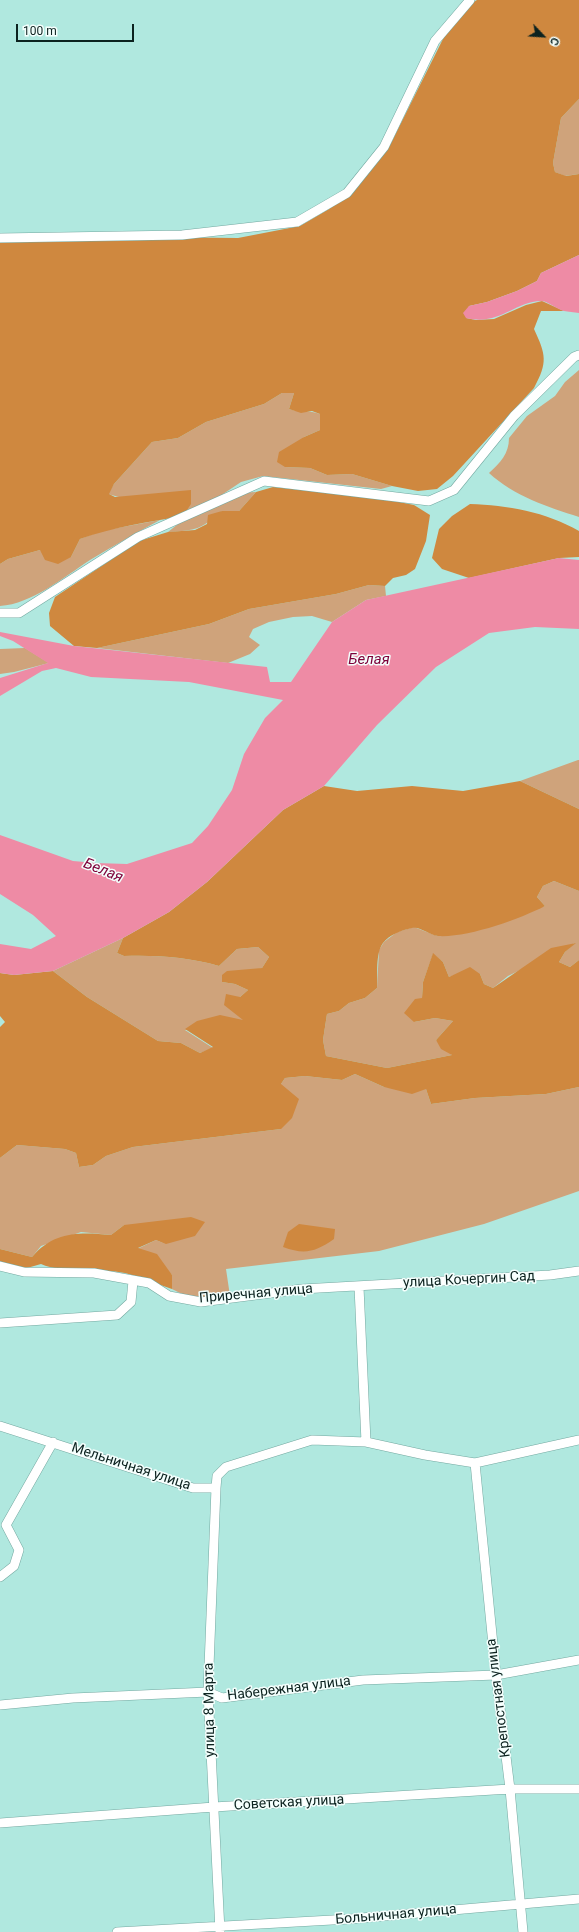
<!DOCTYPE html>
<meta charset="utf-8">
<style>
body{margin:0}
#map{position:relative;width:579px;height:1932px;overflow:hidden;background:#b0e8df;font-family:Roboto,sans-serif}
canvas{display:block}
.north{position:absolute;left:523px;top:16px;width:40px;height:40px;-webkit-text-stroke:3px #f4fffd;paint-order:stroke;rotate:115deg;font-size:11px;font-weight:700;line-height:16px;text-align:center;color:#0c221f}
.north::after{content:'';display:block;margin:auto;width:14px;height:18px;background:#0c221f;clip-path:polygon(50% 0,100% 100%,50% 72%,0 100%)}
.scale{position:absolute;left:16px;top:24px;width:118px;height:18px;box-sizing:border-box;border:2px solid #0c221f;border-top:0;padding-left:5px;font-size:12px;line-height:14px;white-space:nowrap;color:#0c221f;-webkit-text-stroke:3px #f4fffd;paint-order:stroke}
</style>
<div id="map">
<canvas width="579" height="1932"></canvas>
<div class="north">С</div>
<div class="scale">100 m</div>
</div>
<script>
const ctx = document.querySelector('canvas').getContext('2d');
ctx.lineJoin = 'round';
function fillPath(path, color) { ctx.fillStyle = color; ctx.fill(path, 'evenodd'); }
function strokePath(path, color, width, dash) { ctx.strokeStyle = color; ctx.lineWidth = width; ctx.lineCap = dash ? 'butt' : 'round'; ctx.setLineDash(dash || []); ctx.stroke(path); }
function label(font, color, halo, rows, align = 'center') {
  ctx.font = font + ' Roboto,sans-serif'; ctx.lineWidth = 3; ctx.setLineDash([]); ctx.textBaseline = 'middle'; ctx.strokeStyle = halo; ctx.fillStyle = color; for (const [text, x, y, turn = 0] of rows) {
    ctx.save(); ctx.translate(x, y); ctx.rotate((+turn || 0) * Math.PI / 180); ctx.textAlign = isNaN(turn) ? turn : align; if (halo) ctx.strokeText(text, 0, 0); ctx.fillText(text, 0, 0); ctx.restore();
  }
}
fillPath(new Path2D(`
 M579 99V174L565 176 555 172 553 163 561 118Z
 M579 370V517C548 507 514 496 489 473 500 463 509 454 509 438L527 416 555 396 565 382Z
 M282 393H294L289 409C301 413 309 410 320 414V430L304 437 285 467 310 468 327 475 352 474 392 486 381 489 263 476 241 482 223 494 256 492 239 511H222C199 530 198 530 168 532L188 516 108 494 114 484 152 442 178 438 206 422 264 404Z
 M160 520C136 533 113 546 90 560 64 577 32 604 0 606V564L8 559 40 550 71 557 80 539 101 531Z
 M369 585 385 586 386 596 366 600 332 622 312 616 293 617 269 622 253 629 249 637 260 645 250 654 228 663 97 648 209 624 249 609 336 594Z
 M25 648 49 663 14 672 0 674V649Z
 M579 760V809L520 781 578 760Z
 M554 881 579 891V960L570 967 559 962 565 952 575 943 508 976 493 988 484 984 480 974H458L449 977 443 962 433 954 423 982 422 998 414 1022 435 1018 453 1021 436 1040 452 1055 387 1068 326 1056 323 1040 327 1014 339 1011 349 1003 365 998 377 988 379 950 384 942 397 932 414 927 437 936 545 906 537 897 543 886Z
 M123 938 117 953 124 956C157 955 188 957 219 966L237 949 258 947 269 957 262 968 222 982 235 984 248 990 240 997 244 1021 185 1030 213 1048 200 1053 181 1043 158 1041 87 997 53 971Z
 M355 1074 384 1087 426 1089 431 1104 475 1098 546 1094 579 1087V1191L484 1224 379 1251 226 1269 230 1296 190 1298 172 1289V1275L137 1249 156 1240 166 1244 124 1225 111 1235 81 1232 41 1246 32 1257 0 1249V1158L17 1145 65 1149 76 1153 79 1167 93 1165 106 1156 133 1147 281 1129V1084L285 1078 305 1076 342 1080Z`), '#cfa37b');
fillPath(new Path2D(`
 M477 0H579V99L561 118 553 163 555 172 566 176 579 174V255L541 273 537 281 517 291 487 302 469 306 466 318 476 320 494 319 526 305 542 301 564 311H541L534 329C546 355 548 362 534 388L453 476 437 489 418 491 392 486 352 474 327 475 310 468 285 467 277 462 279 452 304 437 320 430V414L312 411 301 413 289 409 294 393H282L264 404 206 422 178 438 152 442 114 484 109 494 115 497 191 490V504L183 516C148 522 114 527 80 539L71 557 58 564 45 560 40 550 8 559 0 564V242L139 237 238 238 300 226 329 209 350 194 391 143 445 35 464 8Z
 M273 487 379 498 414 505 430 515 426 541 415 569 406 575 393 578 385 586 369 585 336 594 249 609 209 624 97 648 74 646 50 626 49 613 55 597 139 541 168 532 195 530 207 524 208 515 222 511H239L256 492Z
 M470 504C507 505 546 512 579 531V557L559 558 469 578 442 569 432 558 439 529 452 516Z
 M520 781 579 809V891L554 881 543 886 537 897 545 906C520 919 467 938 438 936 429 935 420 926 412 928 402 930 389 935 383 943 375 954 378 975 377 988L365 998 349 1003 339 1011 327 1014 323 1040 326 1056 387 1068 452 1055 441 1049 436 1040 453 1021 435 1018 414 1022 404 1013 415 999 422 998 423 982 433 953 443 962 449 977 470 967 480 974 484 984 493 988 551 948 576 943 565 952 559 962 570 967 579 960V1087L546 1094 475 1098 431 1104 426 1089 412 1094 384 1087 355 1074 342 1080 305 1076 285 1078 281 1084 299 1099 292 1118 281 1129 133 1147 106 1156 93 1165 79 1167 76 1153 65 1149 17 1145 0 1158V1027L5 1022 0 1016V973L14 975 53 971 87 997 158 1041 181 1043 200 1053 213 1047 185 1029 197 1021 220 1015 243 1020 224 1005 226 994 240 997 248 990 235 984 222 982V975L227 971 262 968 269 957 258 947 237 949 219 966C188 957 157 955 124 956L117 953 123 938 169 912 207 882 283 810 324 786 357 791 412 786 463 791Z
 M191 1217 205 1222 195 1236 166 1244 156 1240 138 1248 157 1254 172 1275V1289C157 1284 141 1277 125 1273 100 1268 63 1274 41 1264L27 1268 0 1263V1249L32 1257C54 1231 80 1232 111 1235L124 1225Z
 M299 1224 335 1229 334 1239C315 1252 305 1255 283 1247L288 1232Z`), '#cf883f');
fillPath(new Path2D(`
 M579 255V313C574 312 568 312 564 311 556 309 548 301 541 301 513 302 500 326 466 318L463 313 469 306 487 302 517 291 537 281 541 273Z
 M559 558 579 560V629L535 627 489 633 436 667 377 725 324 786 283 810 207 882 169 912 123 938 53 971 14 975 0 973V944L31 949 56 936 33 915 0 894V835L73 861 96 863 127 864 192 843 208 826 232 790 244 754 265 718 283 700 189 682 91 677 56 668 42 671 0 696V678L48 663 13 641 0 636V632L74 646 267 667 270 682H291L332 622 366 600Z`), '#ee8ba5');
const minor = new Path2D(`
 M0 238 182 235 297 222 347 193 384 147 435 41 470 0
 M0 613H19L138 537 264 481 429 501 454 490 514 416 574 357 579 355
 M0 1266 24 1272 94 1273 149 1283 169 1296 201 1302 302 1289 550 1275 579 1271
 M359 1287 366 1442
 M0 1323 117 1315 131 1302 133 1281
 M0 1426 193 1488H216L217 1476 226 1467 312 1440 366 1442 425 1455 475 1463 579 1440
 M475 1463 496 1675 510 1789 523 1932
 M216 1488 208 1692 220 1931
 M0 1577 14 1566 19 1550 6 1525 53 1442
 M0 1705 73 1698 208 1692 222 1698 363 1680 496 1675 579 1660
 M0 1823 214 1807 510 1789H579
 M117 1932 350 1919 579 1899`);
strokePath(minor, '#73a8a0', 10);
strokePath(minor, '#fff', 9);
label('14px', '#0c221f', '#f4fffd', [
 ["улица Кочергин Сад",469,1280,-3],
 ["Приречная улица",256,1294,-5],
 ["Мельничная улица",131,1467,18],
 ["Набережная улица",289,1689,-7],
 ["Крепостная улица",499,1698,-97],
 ["улица 8 Марта",210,1710,-91],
 ["Советская улица",289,1803,-3],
 ["Больничная улица",396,1915,-5]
]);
label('italic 15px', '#7d0039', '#f4fffd', [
 ["Белая",369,660],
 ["Белая",103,871,22]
]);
</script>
